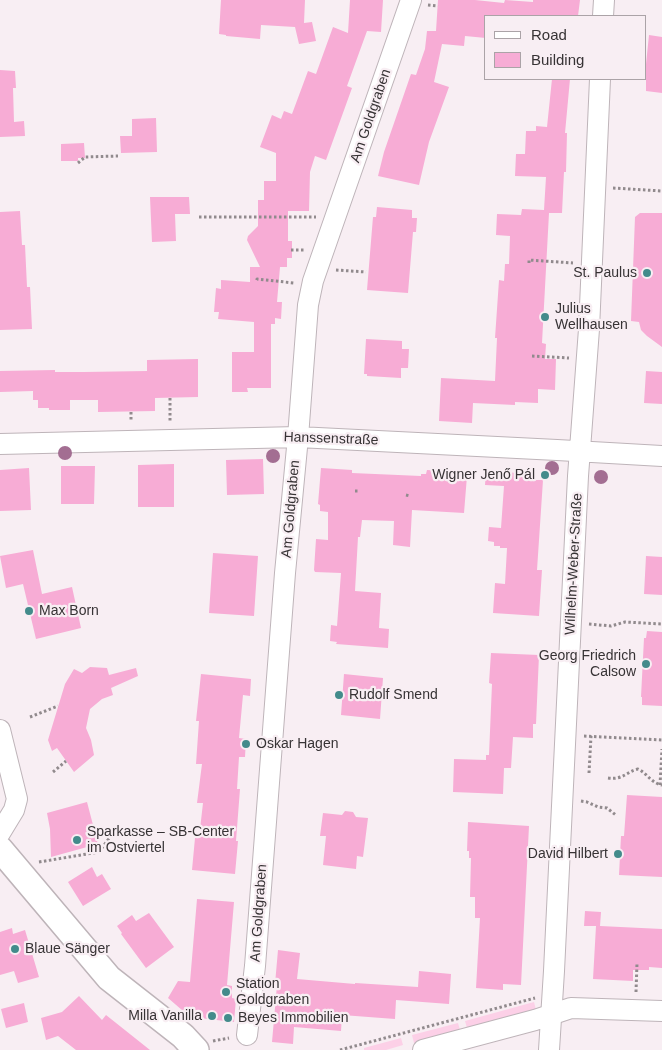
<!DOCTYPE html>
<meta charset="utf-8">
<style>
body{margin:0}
#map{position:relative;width:662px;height:1050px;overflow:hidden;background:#f8eef3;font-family:Helvetica,sans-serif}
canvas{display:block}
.legend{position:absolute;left:484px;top:15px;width:162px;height:65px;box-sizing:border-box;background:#f8eef3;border:1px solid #aba3a7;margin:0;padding:6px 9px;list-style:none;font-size:15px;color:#373335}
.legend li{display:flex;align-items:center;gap:10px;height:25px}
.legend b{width:25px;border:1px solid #aba3a7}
</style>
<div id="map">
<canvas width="662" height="1050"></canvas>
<ul class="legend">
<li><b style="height:6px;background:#fff"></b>Road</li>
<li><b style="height:14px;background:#f7acd5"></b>Building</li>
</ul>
</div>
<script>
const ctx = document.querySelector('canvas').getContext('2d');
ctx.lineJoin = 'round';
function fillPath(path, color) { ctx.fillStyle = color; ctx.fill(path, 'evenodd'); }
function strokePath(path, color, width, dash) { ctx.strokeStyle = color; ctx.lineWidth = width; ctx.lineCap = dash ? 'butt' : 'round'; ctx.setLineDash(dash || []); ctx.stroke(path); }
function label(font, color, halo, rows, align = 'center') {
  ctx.font = font + ' Helvetica,sans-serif'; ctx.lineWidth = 4.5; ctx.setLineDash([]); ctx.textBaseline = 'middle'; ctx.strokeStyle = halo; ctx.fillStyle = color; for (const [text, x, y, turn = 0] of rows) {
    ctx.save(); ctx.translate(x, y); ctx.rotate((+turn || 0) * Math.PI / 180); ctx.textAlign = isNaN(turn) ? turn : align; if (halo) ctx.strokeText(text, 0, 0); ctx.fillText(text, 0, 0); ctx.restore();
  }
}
fillPath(new Path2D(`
 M534 1002 536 1010 467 1028 465 1021Z
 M458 1023 460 1030 414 1043 412 1035Z
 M401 1038 403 1045 386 1050H364V1048Z`), '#fcd0e7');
fillPath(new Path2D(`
 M221 0H305L304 23 312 22 316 41 299 44 295 27 261 25 260 39 226 36V35L219 34Z
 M350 0H383L381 32 367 31 347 86 352 88 326 160 315 156 310 172 309 211H288V241H292V258H287V267H280L277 302H282L281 319 275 318V324H271V388H247L248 392H232V352H254V322L218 319 219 312H214L216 288 221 289V280L250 282V267H260L247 240 248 236 258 226V200H264V181H276V153L260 147 272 115 281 119 284 111 292 114 308 71 316 74 333 27 348 33Z
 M438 0H475L504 3 505 0 533 2V0H580L578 16H486V38L465 36 464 46 442 44 434 82 449 87 429 142 419 185 378 176 384 152 411 74 416 75 425 49 427 31H436Z
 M649 35 662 37V93L646 91V64Z
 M0 70 15 71 16 88H13L14 122 24 121 25 136 0 137Z
 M552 79H570L565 133H567L566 172H564L562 213H549L542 343 546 344 545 359H556L555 390 538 389V403L515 402V405L473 403 472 423 439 421 441 378 495 381 497 338H495L499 280 504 281 505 264H509L510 236 496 235 497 214 521 215 522 209 544 210 546 177 515 176 516 154H525L526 131H536V126L547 127Z
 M156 118 157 152 121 153 120 136H132V119Z
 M84 143 85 158H78V161H61V144Z
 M150 197H189L190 214H175L176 241 152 242Z
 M377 207 412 210V218H417L416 232H413L408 293 367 290 373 217H376Z
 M20 211 22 245H25L27 287H30L32 329 0 330V212Z
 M640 213H662V347L647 336 641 330 639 322 631 321 635 217Z
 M366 339 402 341V349H409L408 368H401V378L367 376V374H364Z
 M198 359V397L155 398V411L98 412V400H70V410H49V408H38V400H33V391L0 392V371L55 370V372H84L147 371V360Z
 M646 371 662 372V404L644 403Z
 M263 459 264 494 227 495 226 460Z
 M174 464V507H138V465Z
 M61 466H95L94 504H61Z
 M29 468 31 510 0 511V470Z
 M321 468 352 470V473L421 476V474H426L427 470 447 471V475L467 476 464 513 412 510 410 547 393 545 394 521 362 520 360 537H358L355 591 381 593 379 628 389 629 388 648 336 644 337 642 330 641 331 625 337 626 341 573 315 572 314 570 316 539 328 540V512L320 511V505L318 504Z
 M486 471 535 474 534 480H543L537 570H542L539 616 493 613 495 583 505 584 507 548H500V546H494V542L488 541 489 527 501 528 504 486 485 485Z
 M33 550 42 594 72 587 81 628 36 639 23 584 6 588 0 556Z
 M213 553 258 556 254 616 209 613Z
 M646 556 662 557V595L644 594Z
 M647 631 662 632V706L642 705V697H641L644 638H646Z
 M491 653 539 655 536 724H533V738L513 737 511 768H504L503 794 453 792 454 759 486 760V755H489L492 684 489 683Z
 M90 667 107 668 109 675 136 668 138 676 111 688 113 695 102 699 90 709 86 728 91 740 94 755 74 772 57 748 52 751 48 740 65 684 74 669 82 673Z
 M201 674 251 679 250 696 243 695 239 738 246 739 245 757H239L237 789H240L236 841H238L235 874 192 870 195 838H199L203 803H197L202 764H196L199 721H196Z
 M344 674 383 678 380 719 341 715Z
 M627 795 662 797V877L619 875 621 836H624Z
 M87 802 98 844 51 857 50 829 47 813Z
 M345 811 353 812 356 817 368 818 363 857 357 856 356 869 323 865 326 836H320L323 813 342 815Z
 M468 822 529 826 521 985 503 984V990L476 988 480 918H475V897H470L471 858H469V851H467Z
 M92 867 97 877 102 874 111 889 83 906 68 882Z
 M197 899 234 902 227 985 232 986V998L236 999 234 1022 190 1017 168 998 178 981 190 982Z
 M585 911 601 912 600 926 662 929V968L649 967V970H633V981L593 979 596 926H584Z
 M149 913 174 947 146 968 121 934 122 933 117 926 132 915 136 921Z
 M12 928 13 934 25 930 39 977 18 983 14 971 0 975V932Z
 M278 950 300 953 297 979 355 984V983L418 987 419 971 451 974 449 1004 396 1000 395 1019 342 1015 341 1031 294 1027 293 1044 272 1042 277 985 275 984Z
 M79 996 102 1020 106 1015 150 1050H76L58 1036 46 1040 41 1018 62 1012Z
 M24 1003 28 1022 6 1028 1 1009Z`), '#f7acd5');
const minor = new Path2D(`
 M603 16 604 0
 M0 444 298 437 557 450 662 456
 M0 730 17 799 14 810 0 833
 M247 1035 255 966 285 573 298 437 308 305 313 281 411 0
 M423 1050 535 1020 571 1008 662 1011
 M549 1050 554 971 578 476 589 329 600 79`);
const tertiary = new Path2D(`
 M0 849 109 978 183 1036 196 1050`);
strokePath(minor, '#beb4b9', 22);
strokePath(tertiary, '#beb4b9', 28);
strokePath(new Path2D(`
 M428 5 438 6
 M78 163 85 157 118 156
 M613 188 662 191
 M199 217H316
 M291 250H304
 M529 263V260L573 263
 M336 270 366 272
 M257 280V279L294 283
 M532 356 569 358
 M170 398V421
 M131 412V422
 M355 491H359
 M406 495 410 496
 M589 624 611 626 625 622 662 624
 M30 717 58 706
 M584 736 662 740
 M53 772 66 761
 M589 773 591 736
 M608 778C623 780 626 772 638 769 648 774 651 783 662 785
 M660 785 662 749
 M581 801 587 802 598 807 607 808 617 816
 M39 862 99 852 110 837
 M636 992 637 963
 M213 1041 229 1038
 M340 1050 535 998`), '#918a8d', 3, [2.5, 2.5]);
strokePath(minor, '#fff', 20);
strokePath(tertiary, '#fff', 25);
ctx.fillStyle = '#a36e92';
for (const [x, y] of [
 [65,453],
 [273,456],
 [552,468],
 [601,477]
]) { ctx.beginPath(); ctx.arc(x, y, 7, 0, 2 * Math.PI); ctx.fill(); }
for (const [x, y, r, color] of [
 [647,273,5,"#438b8b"],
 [545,317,5,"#438b8b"],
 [545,475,5,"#438b8b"],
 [29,611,5,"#438b8b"],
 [646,664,5,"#438b8b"],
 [339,695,5,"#438b8b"],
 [246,744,5,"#438b8b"],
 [77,840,5,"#438b8b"],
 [618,854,5,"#438b8b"],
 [15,949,5,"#438b8b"],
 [226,992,5,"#438b8b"],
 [212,1016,5,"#438b8b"],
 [228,1018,5,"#438b8b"]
]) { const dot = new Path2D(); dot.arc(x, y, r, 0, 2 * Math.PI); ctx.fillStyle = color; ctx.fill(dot); strokePath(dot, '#f8eef3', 2); }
label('14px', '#373335', '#f8eef3', [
 ["Am Goldgraben",371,116,-71],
 ["Hanssenstraße",331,439,2],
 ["Am Goldgraben",291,509,-85],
 ["Wilhelm-Weber-Straße",574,564,-87],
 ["Am Goldgraben",259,913,-86]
]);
label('14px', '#373335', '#f8eef3', [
 ["St. Paulus",637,273,"right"],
 ["Julius",555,309],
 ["Wellhausen",555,325],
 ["Wigner Jenő Pál",535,475,"right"],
 ["Max Born",39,611],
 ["Georg Friedrich",636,656,"right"],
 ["Calsow",636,672,"right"],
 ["Rudolf Smend",349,695],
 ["Oskar Hagen",256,744],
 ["Sparkasse – SB-Center",87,832],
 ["im Ostviertel",87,848],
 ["David Hilbert",608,854,"right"],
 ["Blaue Sänger",25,949],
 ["Station",236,984],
 ["Goldgraben",236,1000],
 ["Milla Vanilla",202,1016,"right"],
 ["Beyes Immobilien",238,1018]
], 'left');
</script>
